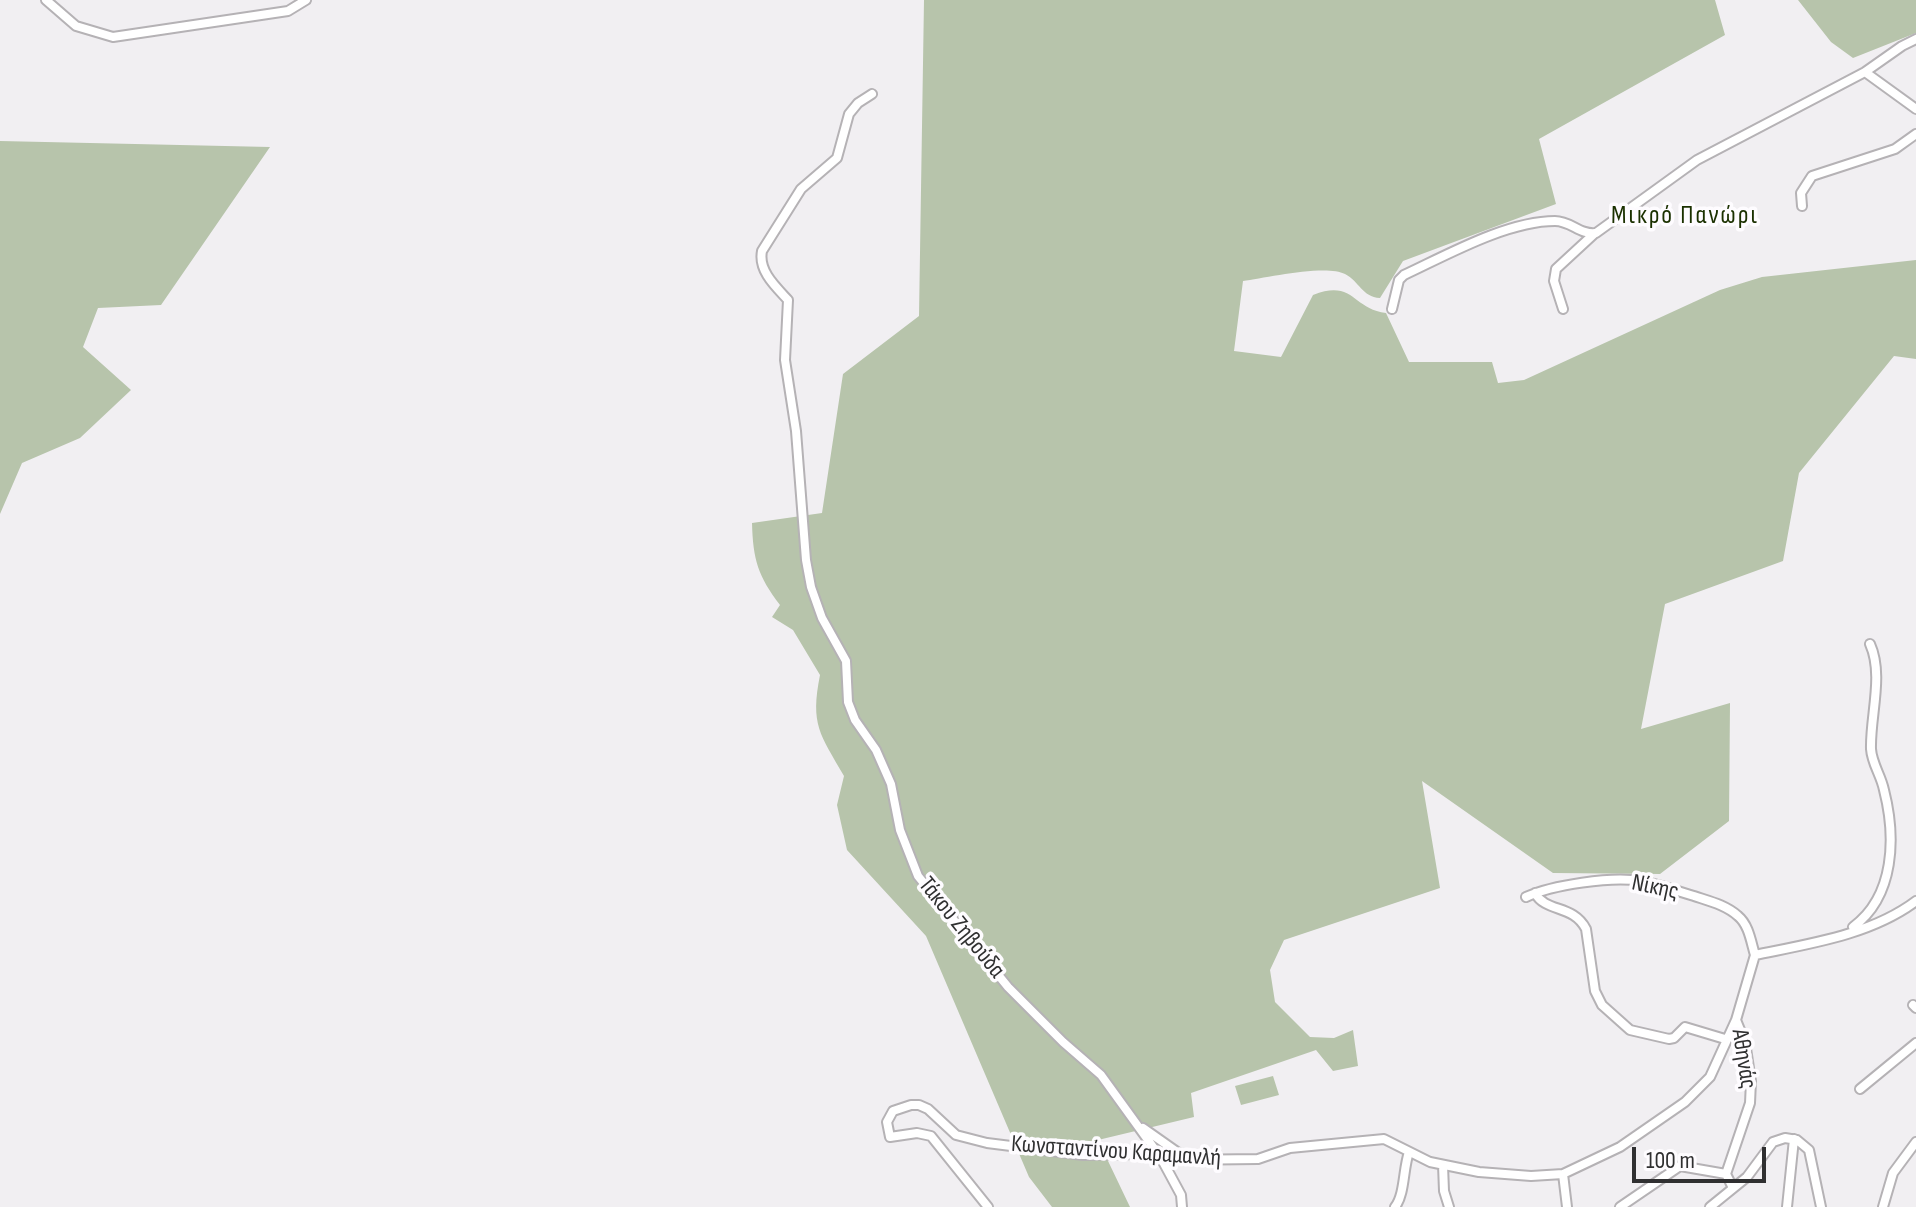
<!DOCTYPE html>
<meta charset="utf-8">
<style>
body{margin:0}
#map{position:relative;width:1916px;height:1207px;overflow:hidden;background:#f1eff2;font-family:"Sofia Sans Condensed",sans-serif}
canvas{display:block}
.scale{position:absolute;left:1632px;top:1147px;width:134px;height:36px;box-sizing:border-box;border:4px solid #303031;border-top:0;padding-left:10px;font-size:24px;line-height:28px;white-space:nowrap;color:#303031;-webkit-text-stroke:6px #fefcff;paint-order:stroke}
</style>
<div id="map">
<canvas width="1916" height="1207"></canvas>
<div class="scale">100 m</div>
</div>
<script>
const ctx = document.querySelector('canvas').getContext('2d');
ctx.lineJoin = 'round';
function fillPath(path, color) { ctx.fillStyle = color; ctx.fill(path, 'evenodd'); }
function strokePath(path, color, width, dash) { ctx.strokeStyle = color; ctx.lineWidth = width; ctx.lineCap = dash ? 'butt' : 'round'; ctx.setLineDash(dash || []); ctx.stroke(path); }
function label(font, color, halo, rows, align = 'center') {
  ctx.font = font + ' "Sofia Sans Condensed",sans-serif'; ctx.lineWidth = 7; ctx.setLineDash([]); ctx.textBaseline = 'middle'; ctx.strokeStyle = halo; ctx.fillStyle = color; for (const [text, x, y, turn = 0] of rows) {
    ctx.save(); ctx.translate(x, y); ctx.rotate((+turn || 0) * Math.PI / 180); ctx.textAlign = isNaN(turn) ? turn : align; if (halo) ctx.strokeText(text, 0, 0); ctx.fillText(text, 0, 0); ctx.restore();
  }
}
fillPath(new Path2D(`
 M924 0H1715L1725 35 1539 139 1556 204 1403 261 1380 298C1362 297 1359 281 1345 274 1326 264 1265 278 1243 281L1234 351 1281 357 1313 295C1354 279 1352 309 1386 313L1409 362H1492L1498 383 1524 380 1720 290 1762 277 1916 260V359L1894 356 1799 473 1783 561 1665 604 1641 729 1730 703 1729 821 1660 874 1553 873 1422 781 1440 888 1284 940 1270 970 1275 1002 1310 1037 1334 1038 1353 1030 1358 1066 1333 1071 1316 1050 1191 1093 1194 1117 1098 1140 1130 1207H1052L1029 1177 926 936 847 850 837 805 844 776C820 734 810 725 820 675L793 630 772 617 780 605C758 576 753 560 752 523L822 513 843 374 919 316Z
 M1798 0H1916V33L1853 58 1831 42Z
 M0 141 270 147 161 305 98 308 83 347 131 390 80 438 22 463 0 514Z
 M1273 1076 1279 1095 1241 1105 1235 1086Z`), '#b7c4ab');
const street = new Path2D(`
 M46 0 76 26 113 37 288 11 306 0
 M1865 72 1916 109
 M872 94 858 103 849 114 837 158 801 189 762 251C758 271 776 287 788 300L785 360 796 431 806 560 811 587 822 618 846 661 848 702 855 720 876 750 891 784 900 830 918 876 1008 987 1063 1042 1101 1075 1161 1158 1181 1195 1182 1207
 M1802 206 1801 193 1812 176 1895 149 1916 134
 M1392 309 1399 280 1404 275C1447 255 1507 221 1555 221 1571 221 1580 235 1596 233L1697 160 1865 72 1902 46 1916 39
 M1563 309 1554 281 1556 269 1595 233
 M1535 893C1546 913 1573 904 1586 929L1595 991 1602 1005 1630 1030 1669 1039 1674 1038 1685 1027 1725 1039
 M1526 897C1552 885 1612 876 1640 881 1659 884 1676 891 1694 896 1709 901 1726 905 1738 916 1749 925 1751 942 1755 955
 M1853 927C1895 896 1896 837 1884 790 1881 775 1872 764 1871 749 1870 716 1884 675 1870 644
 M1913 1005 1916 1008
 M1860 1089 1916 1043
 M1143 1128 1187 1159
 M1443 1165 1444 1191 1449 1207
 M1563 1174 1567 1207
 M1733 1188 1726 1174 1750 1103 1751 1081 1745 1042 1736 1020 1755 955C1808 944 1871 935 1916 901
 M988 1207 931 1136 917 1133 890 1137 887 1122 893 1111 911 1105H919L928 1109 956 1135 987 1143 1083 1155 1134 1154 1174 1160 1258 1159 1290 1148 1384 1139 1430 1162 1479 1172 1531 1176 1563 1174 1620 1147 1685 1102 1710 1077 1736 1020
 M1395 1207C1405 1194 1403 1169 1409 1152
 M1620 1207 1680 1166 1726 1174
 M1710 1207 1747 1177 1773 1142 1785 1138 1797 1140 1809 1150 1821 1207
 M1787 1207 1794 1139
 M1883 1207 1893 1173 1916 1142`);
strokePath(street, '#b5b2b5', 12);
strokePath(street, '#fff', 8);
label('24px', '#303031', '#fefcff', [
 ["Νίκης",1655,888,12],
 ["Τάκου Ζηβούδα",961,928,51],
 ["Αθηνάς",1743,1059,81],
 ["Κωνσταντίνου Καραμανλή",1116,1152,4]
]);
ctx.letterSpacing = '2px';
label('26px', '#1b3100', '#fefcff', [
 ["Μικρό Πανώρι",1685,216]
]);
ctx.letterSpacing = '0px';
</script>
